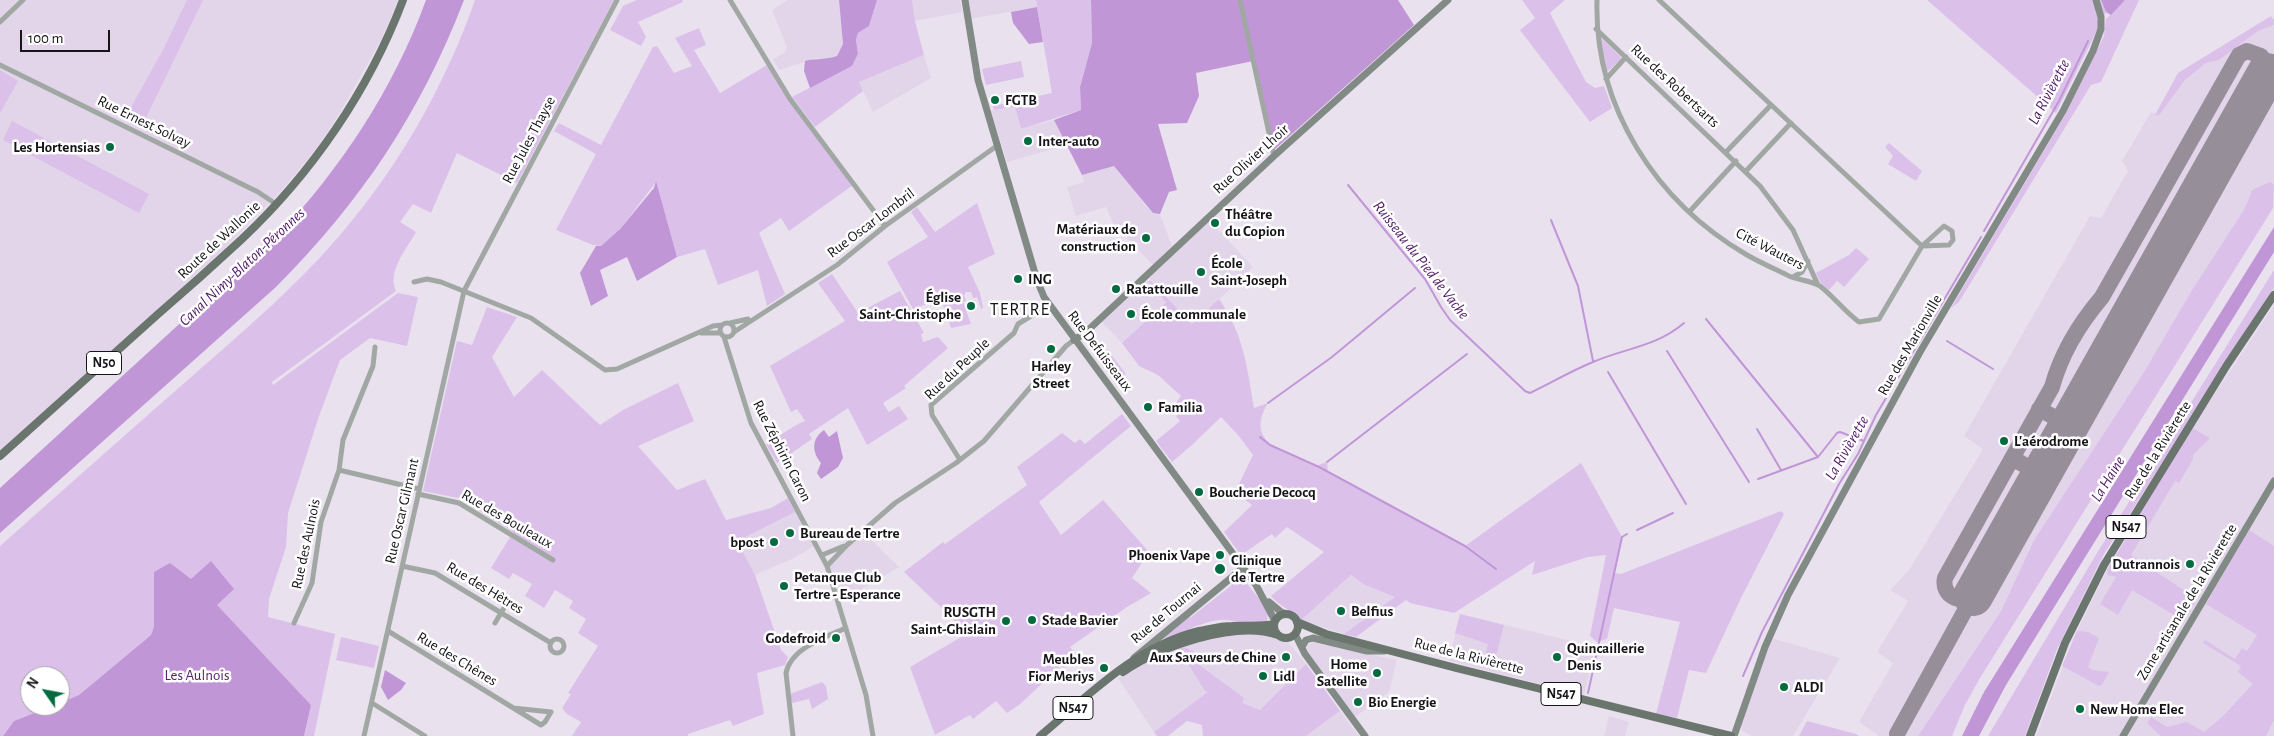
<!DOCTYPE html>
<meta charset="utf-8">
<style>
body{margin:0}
#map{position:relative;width:2274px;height:736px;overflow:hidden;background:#eae1ef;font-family:"Alegreya Sans",sans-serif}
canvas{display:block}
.north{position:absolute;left:20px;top:666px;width:50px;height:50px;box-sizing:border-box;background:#fff;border:1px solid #a2a1a3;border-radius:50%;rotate:303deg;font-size:14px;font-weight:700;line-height:20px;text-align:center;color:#171419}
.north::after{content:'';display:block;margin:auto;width:18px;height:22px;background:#046b41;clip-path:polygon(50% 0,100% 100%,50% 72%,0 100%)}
.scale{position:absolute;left:20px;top:30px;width:90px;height:22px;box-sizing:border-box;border:2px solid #171419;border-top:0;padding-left:6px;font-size:15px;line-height:18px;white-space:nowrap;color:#171419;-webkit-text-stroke:4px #fff;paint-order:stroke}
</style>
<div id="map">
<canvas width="2274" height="736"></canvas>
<div class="north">N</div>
<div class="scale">100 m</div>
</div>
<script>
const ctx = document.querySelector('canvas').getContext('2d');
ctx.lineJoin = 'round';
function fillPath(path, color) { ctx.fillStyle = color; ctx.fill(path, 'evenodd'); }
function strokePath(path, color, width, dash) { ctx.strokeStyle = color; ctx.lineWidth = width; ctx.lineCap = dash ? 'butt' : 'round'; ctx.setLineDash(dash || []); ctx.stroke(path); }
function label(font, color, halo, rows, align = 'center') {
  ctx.font = font + ' "Alegreya Sans",sans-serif'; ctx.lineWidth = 5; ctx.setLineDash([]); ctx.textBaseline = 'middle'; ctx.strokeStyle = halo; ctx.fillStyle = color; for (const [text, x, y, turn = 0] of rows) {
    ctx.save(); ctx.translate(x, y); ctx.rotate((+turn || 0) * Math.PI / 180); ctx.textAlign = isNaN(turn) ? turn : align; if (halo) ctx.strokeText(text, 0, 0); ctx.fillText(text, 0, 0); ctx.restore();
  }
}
fillPath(new Path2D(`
 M0 0H398L381 40 338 116 313 153 282 190 224 249 0 451Z
 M788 0H839L843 44 837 56 827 60 816 58 779 70 773 59 784 53 787 47 772 10Z
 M912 0H960L962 12 915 21Z
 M967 0H1036L1037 7 970 19Z
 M2274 25V184L2270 182 2252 190 2245 208 2192 290 2144 372 2034 540 2001 611 1918 736H1879L1859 722 1893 663 1877 652 1908 601 1890 590 1909 570 1983 449 1964 436 2090 216 2101 218 2128 171 2122 161 2151 112 2158 115 2185 80 2206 63 2219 60 2258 31Z
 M924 55 931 78 873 112 859 82Z
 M1015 107 1021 129 1054 120 1067 145 1007 162 991 111Z
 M1114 166 1134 188 1144 204 1153 213 1160 214 1172 246 1153 265 1114 225 1106 207 1076 216 1067 187 1084 182 1082 175Z
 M1209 220 1253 267 1192 325 1148 277Z
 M1146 280 1166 301 1122 343 1101 321Z
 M2274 305V736H2036L2075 635 2107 570 2192 428Z
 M795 512 814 546 794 558 755 575 736 541Z
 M863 532 899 567 840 602 828 567Z
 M1351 575 1363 584 1396 597 1344 634 1301 620 1300 618Z
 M1460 614 1596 647 1584 695 1449 661Z
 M1224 635H1266L1287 641 1306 664 1260 710 1209 692 1154 732 1118 678 1157 656 1181 645Z
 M1771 638 1840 658 1793 736H1752L1742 731 1741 725Z
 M1313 642 1397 660 1389 692 1355 717 1308 652 1307 646Z
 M1340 711 1359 736H1306Z
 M1609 716 1629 722 1625 736H1604Z`), '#e2d5e9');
fillPath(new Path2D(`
 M187 0H203L142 126 125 118 164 48Z
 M475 0H614L517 183 457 153 431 213 413 204 400 222 416 232C406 250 387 271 396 291L272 382 273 385 398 293 418 297 407 346 370 338 340 360 319 416 288 513 286 547 269 599 268 617 335 634 314 736H304L311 705 191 579 154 572V627L151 635 79 695 60 703V676H30V706H52L14 721 3 736H0V546C63 490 126 434 190 378 246 329 303 281 350 223 404 158 447 80 475 0Z
 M637 0H682L683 2 638 22 646 37 641 46 610 30 623 6Z
 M877 0H912L915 21 924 55 859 82 863 91 815 127 792 97 852 66 858 54 856 40 858 33 869 26Z
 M1036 0H1091L1092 43 1080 87 1081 110 1021 129 1015 107 994 110 993 106 1052 93Z
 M1522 0H1565L1550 13 1586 82 1595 88 1604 86 1612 108 1590 122 1520 30 1535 18Z
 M1927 0H2101L2106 12 2056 113Z
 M2125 0H2139L2101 82 2091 85 1959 302 1951 308 2065 115 2104 36 2106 19Z
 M2271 16 2274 20V25L2258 31 2219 60 2206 63 2185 80 2159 115H2155L2178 73Z
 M699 28 706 45 694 50 720 93 767 65 853 185 789 231 781 218 759 233 785 294 767 306 758 270 718 285 705 249 677 257 656 182 620 229 601 246 593 245 556 230 596 154 554 131 559 123 601 145 653 47 657 46 674 73 692 66 675 38Z
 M1602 39 1620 56 1621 59 1608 71H1606L1600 41Z
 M1021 61 1024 77 986 85 982 69Z
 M0 70 18 81 0 113Z
 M12 121 149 194 139 213 3 140Z
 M1889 143 1922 171 1916 181 1888 164 1893 156 1885 147Z
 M2270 182 2274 184 2273 208 1980 678 1965 705 1952 736H1918L2001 611 2034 540 2144 372 2192 290 2245 208 2252 190Z
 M977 203 995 254 968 267 980 293 983 308 981 309 977 297 973 298 971 292H966L964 295 966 301 963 302 971 324 951 328 941 299 913 309 887 262 928 237 911 212 917 207 935 232Z
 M1856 248 1869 259 1844 287 1837 281 1829 290 1820 282 1816 273 1849 255Z
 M2274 270V288L2104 554 2057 649 2025 736H1988L2097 553Z
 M832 274 858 313 900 291 924 333 921 334 923 342 938 337 948 348 904 386 906 388 883 403 889 412 899 406 908 419 867 445 848 408 809 434 812 439 777 463 766 444 798 424 805 421 797 409 791 412 770 366 845 321 818 283Z
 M1150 280 1192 324 1219 299C1244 335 1247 367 1254 408L1268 403C1243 444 1286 452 1316 466L1327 462 1328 473 1465 546 1581 463 1622 537 1615 573 1621 574 1781 511 1784 514 1740 600 1706 673 1689 670 1677 718 1656 714 1680 622 1614 608 1607 639 1597 642 1590 636 1606 555 1588 557 1532 575 1535 561 1454 613 1410 603 1406 600 1356 637 1344 634 1395 597 1363 584 1351 575 1301 620C1292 610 1280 607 1271 596L1324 552 1287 527 1275 538 1272 534 1241 555 1224 532 1252 505 1235 492 1253 455 1238 435 1221 417 1193 444 1172 462 1156 441 1180 421 1176 416 1179 413 1173 407 1181 396 1158 375 1139 366 1122 343 1166 302 1148 282Z
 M487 307 517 317 492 357 514 397 542 370 600 425 623 410 678 383 694 421 638 446 677 490 705 479 726 520 771 508 788 498 795 512 737 541 755 575 781 650 788 657 785 665 757 673 764 714 733 726 730 720 688 734V736H572L581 722 567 714 562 708 571 694 568 693 598 646 578 633 586 619 569 608 573 601 555 590 544 608 525 596 532 584 513 573 509 579 491 568 513 532 458 498 423 491 457 341 472 345Z
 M1112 356 1126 374 1115 382 1102 365Z
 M1122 414 1131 426 1039 502 1061 535 1103 500 1149 552 1132 578 1151 593 1127 607 1070 647 1079 658 1064 668 1061 666 1019 705 1007 713 996 701 973 719 970 715 935 735 910 667 968 633 904 572 943 542 945 544 1027 485 1017 467 1062 433 1075 443 1080 439 1085 444Z
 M2192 428 2210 438 2193 455V459L2179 483 2175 481 2131 555 2197 599 2184 621 2132 590 2118 615 2100 604 2116 577 2108 575 2107 570Z
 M2249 530 2274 546V720L2266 736H2161L2147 723 2151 717 2167 727 2187 722 2204 732 2222 717 2253 684 2238 672 2241 666 2203 643 2205 640 2235 659 2242 648 2247 651 2257 635 2206 604Z
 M1238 578 1244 580 1268 610 1267 621C1254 628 1241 622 1228 620 1210 617 1182 633 1165 639L1164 636 1190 615V618L1232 585 1231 581Z
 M1460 614 1504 625 1493 668 1486 652 1488 644 1455 633Z
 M2077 631 2088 632 2099 638 2088 667 2093 670 2109 672 2102 685 2099 686 2062 666Z
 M341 637 379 646 374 668 336 660Z
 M1179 648H1187L1199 655 1198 664 1244 698 1242 703 1260 710 1306 664 1340 711 1306 736H1203L1202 725 1187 721 1168 736H1157L1154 732 1208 692 1205 691 1185 659 1181 662 1172 656 1175 650Z
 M822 682 826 686 828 699 812 709 809 699 792 703 790 694Z
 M1807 721 1856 734 1859 736H1799Z`), '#dbc0ea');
fillPath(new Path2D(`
 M426 0H464C421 112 361 202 276 287L0 533V488L224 283 226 284C243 269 260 253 276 237 341 169 394 88 426 0Z
 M839 0H877L869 26 858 33 856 40 858 54 852 66 810 88 804 71 805 61C816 58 826 60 837 56L843 44Z
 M1091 0H1398L1414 25 1274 150 1253 61 1196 73 1199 96 1187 123 1158 124 1177 190 1169 192 1160 214 1153 213 1114 166 1082 175 1054 120 1081 110 1080 87 1092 43Z
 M2101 0H2125L2111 15 2106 12Z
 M1037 7 1043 42 1029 44 1013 23 1011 12Z
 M656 181 677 257 637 281 627 257 600 270 608 296 591 306 580 273 596 246H601L620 229 654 188Z
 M2274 227V252L2006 685 1979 736H1962L1984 692Z
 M824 430 829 437 837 431 843 458 838 467 821 479 817 473 821 463C812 452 811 439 824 430Z
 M211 561 234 589 217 605 311 705 304 736H3L14 721 52 706H60V703L79 695 151 635 154 627V572L170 563 191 579Z
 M385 670 406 683 401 690 388 700 381 687Z`), '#c096d7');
strokePath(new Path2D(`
 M1348 185 1425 279 1441 307 1450 320 1525 391 1530 393C1551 383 1571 371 1593 362 1625 348 1656 347 1684 323
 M1551 220 1578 286 1593 361
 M1984 231 2059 101 2088 41
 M1706 319 1818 457
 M1947 341 1993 369
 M1667 351 1749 482
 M1608 372 1686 504
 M1268 403 1332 357 1415 288
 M1757 429 1781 470
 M1260 437 1270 445 1319 467 1465 546 1496 569
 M1327 462 1467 354
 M1758 479 1818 457 1837 433 1840 432 1864 441
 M1637 530 1673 513
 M1743 676 1762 632 1839 484 1858 454 1876 415 1981 237
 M1588 693 1622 537 1627 534`), '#c096d7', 2);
strokePath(new Path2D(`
 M2039 409 2069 425
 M2012 458 2042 475
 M1973 596C1960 605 1941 595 1945 578L2052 387C2061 354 2080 323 2102 297L2239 55 2247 51 2261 56 2268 66 2267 73
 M1897 734 1973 596`), '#968f9a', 16);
strokePath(new Path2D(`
 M1973 596 2267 73`), '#968f9a', 40);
strokePath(new Path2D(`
 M730 0 790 99 885 226
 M1240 0 1274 156
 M1597 0C1594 107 1656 202 1747 255 1761 263 1777 270 1791 277 1800 280 1812 281 1820 286 1834 297 1845 312 1859 322L1879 319 1922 246 1949 245 1953 240 1952 231 1944 226 1922 246 1659 0
 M0 22 23 0
 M1596 29 1760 186 1793 230 1818 285
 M0 65 258 192 276 204
 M1606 79 1626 57
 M1726 152 1771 105
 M1746 171 1791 123
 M1690 211 1736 161
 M1793 277 1802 272 1808 261
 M414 282 427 279 441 282 531 318 605 370 617 369 713 326 722 325
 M720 330a7 7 0 1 1 14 0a7 7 0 1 1-14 0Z
 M730 323 748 319
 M734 332 837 265 885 226 998 145
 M701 333H721
 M724 337 751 423 827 566 866 695 873 736
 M960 460 932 415 931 405 1014 333 1018 324 1049 305
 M339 470 343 440 373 366 375 347
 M418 494 459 503 553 560
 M822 555 844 546
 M402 566 435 573 551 643
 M827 566 847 545 895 503 956 463 984 441 1066 346 1074 340
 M294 623 312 583 321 522 339 470 419 489
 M495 623 508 601
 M388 631 541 725 545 722 551 712 513 708
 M550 646a7 7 0 1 1 14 0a7 7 0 1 1-14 0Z
 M372 703 425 736
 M364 736 464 291 617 0
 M793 736 786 673C791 648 826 637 846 628`), '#a1a8a4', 5);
strokePath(new Path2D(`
 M965 0 978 80 1037 280 1044 297 1256 585 1275 621
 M1074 340 1085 333 1274 156 1448 0
 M1269 602 1281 612 1287 614
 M1295 634 1305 654 1365 736
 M1302 647 1306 640 1313 638 1367 651H1384
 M1134 658 1243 568
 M1734 736 1765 647 1788 595 1920 352 2063 111 2093 51 2101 29V17L2096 0
 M2123 736 2274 481`), '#818a84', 7);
strokePath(new Path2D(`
 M0 456C52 409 105 362 157 315 186 290 214 265 242 239 312 173 369 90 403 0
 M1274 626a12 12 0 1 1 24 0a12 12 0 1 1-24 0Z
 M1297 622 1326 634 1456 668 1731 736
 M1123 672C1160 647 1234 620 1278 635
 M1040 736C1089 695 1135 647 1199 631 1210 629 1221 626 1232 626 1247 625 1261 627 1274 624
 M2030 736 2065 643 2104 565 2227 365 2274 295`), '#6a756e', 8);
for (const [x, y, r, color] of [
 [995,100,5,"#046b41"],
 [1028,141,5,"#046b41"],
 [110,147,5,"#046b41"],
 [1215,223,5,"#046b41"],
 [1146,238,5,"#046b41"],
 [1201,272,5,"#046b41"],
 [1018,279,5,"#046b41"],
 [1116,289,5,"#046b41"],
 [971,306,5,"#046b41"],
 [1131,314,5,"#046b41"],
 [1051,349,5,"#046b41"],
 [1148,407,5,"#046b41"],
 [2004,441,5,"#046b41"],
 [1199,492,5,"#046b41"],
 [790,533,5,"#046b41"],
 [774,542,5,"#046b41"],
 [1220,555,5,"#046b41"],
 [2190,564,5,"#046b41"],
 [1220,569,6,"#046b41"],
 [784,586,5,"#046b41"],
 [1341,611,5,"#046b41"],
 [1032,620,5,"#046b41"],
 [1006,621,5,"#046b41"],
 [836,638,5,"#046b41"],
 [1286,657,5,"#046b41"],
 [1557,657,5,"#046b41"],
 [1104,668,5,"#046b41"],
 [1377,673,5,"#046b41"],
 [1263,676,5,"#046b41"],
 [1784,687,5,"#046b41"],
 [1358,702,5,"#046b41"],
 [2080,709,5,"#046b41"]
]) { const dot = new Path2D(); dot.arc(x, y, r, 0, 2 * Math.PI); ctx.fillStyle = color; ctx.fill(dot); strokePath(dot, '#fff', 2); }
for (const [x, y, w] of [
 [104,363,35],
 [2126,527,40],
 [1561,694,40],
 [1073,708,40]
]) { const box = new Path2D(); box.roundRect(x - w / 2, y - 11.5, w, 23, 4); ctx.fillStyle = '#fff'; ctx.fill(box); strokePath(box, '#171419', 1); }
label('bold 14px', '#171419', null, [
 ["N50",104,363],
 ["N547",2126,527],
 ["N547",1561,694],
 ["N547",1073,708]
]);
label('15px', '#171419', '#fff', [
 ["Rue des Robertsarts",1675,86,43],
 ["Rue Ernest Solvay",144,122,26],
 ["Rue Jules Thayse",529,140,-62],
 ["Rue Olivier Lhoir",1251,159,-42],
 ["Rue Oscar Lombril",871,223,-37],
 ["Route de Wallonie",219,240,-43],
 ["Cité Wauters",1770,249,27],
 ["Rue des Marionville",1910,345,-60],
 ["Rue Defuisseaux",1100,351,53],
 ["Rue du Peuple",957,369,-43],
 ["Rue de la Rivièrette",2158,450,-58],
 ["Rue Zéphirin Caron",782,451,63],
 ["Rue Oscar Gilmant",402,511,-77],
 ["Rue des Bouleaux",507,519,30],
 ["Rue des Aulnois",306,544,-78],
 ["Rue des Hêtres",485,588,31],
 ["Zone artisanale de la Rivierette",2187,602,-59],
 ["Rue de Tournai",1166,613,-40],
 ["Rue de la Rivièrette",1469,656,14],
 ["Rue des Chênes",457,659,31]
]);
label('bold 15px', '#171419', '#fff', [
 ["FGTB",1005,100],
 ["Inter-auto",1038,141],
 ["Les Hortensias",100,147,"right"],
 ["Théâtre",1225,214],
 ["du Copion",1225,231],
 ["Matériaux de",1136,229,"right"],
 ["construction",1136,246,"right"],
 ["École",1211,263],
 ["Saint-Joseph",1211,280],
 ["ING",1028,279],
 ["Ratattouille",1126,289],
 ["Église",961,297,"right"],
 ["Saint-Christophe",961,314,"right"],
 ["École communale",1141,314],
 ["Harley",1051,366,"center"],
 ["Street",1051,383,"center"],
 ["Familia",1158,407],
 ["L'aérodrome",2014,441],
 ["Boucherie Decocq",1209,492],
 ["Bureau de Tertre",800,533],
 ["bpost",764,542,"right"],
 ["Phoenix Vape",1210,555,"right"],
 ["Clinique",1231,560],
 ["de Tertre",1231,577],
 ["Dutrannois",2180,564,"right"],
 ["Petanque Club",794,577],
 ["Tertre - Esperance",794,594],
 ["Belfius",1351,611],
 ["RUSGTH",996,612,"right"],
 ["Saint-Ghislain",996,629,"right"],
 ["Stade Bavier",1042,620],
 ["Godefroid",826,638,"right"],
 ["Quincaillerie",1567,648],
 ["Denis",1567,665],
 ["Aux Saveurs de Chine",1276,657,"right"],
 ["Meubles",1094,659,"right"],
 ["Fior Meriys",1094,676,"right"],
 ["Home",1367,664,"right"],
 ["Satellite",1367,681,"right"],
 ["Lidl",1273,676],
 ["ALDI",1794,687],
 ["Bio Energie",1368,702],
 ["New Home Elec",2090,709]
], 'left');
label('15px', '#56226e', '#fff', [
 ["Les Aulnois",197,675]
]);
label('italic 16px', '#4f1a67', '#fff', [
 ["La Rivièrette",2049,92,-62],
 ["Ruisseau du Pied de Vache",1421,260,52],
 ["Canal Nimy-Blaton-Péronnes",242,267,-43],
 ["La Rivièrette",1847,448,-60],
 ["La Haine",2108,479,-58]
]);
ctx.letterSpacing = '1px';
label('18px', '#171419', '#fff', [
 ["TERTRE",1020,310]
]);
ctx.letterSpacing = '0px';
</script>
